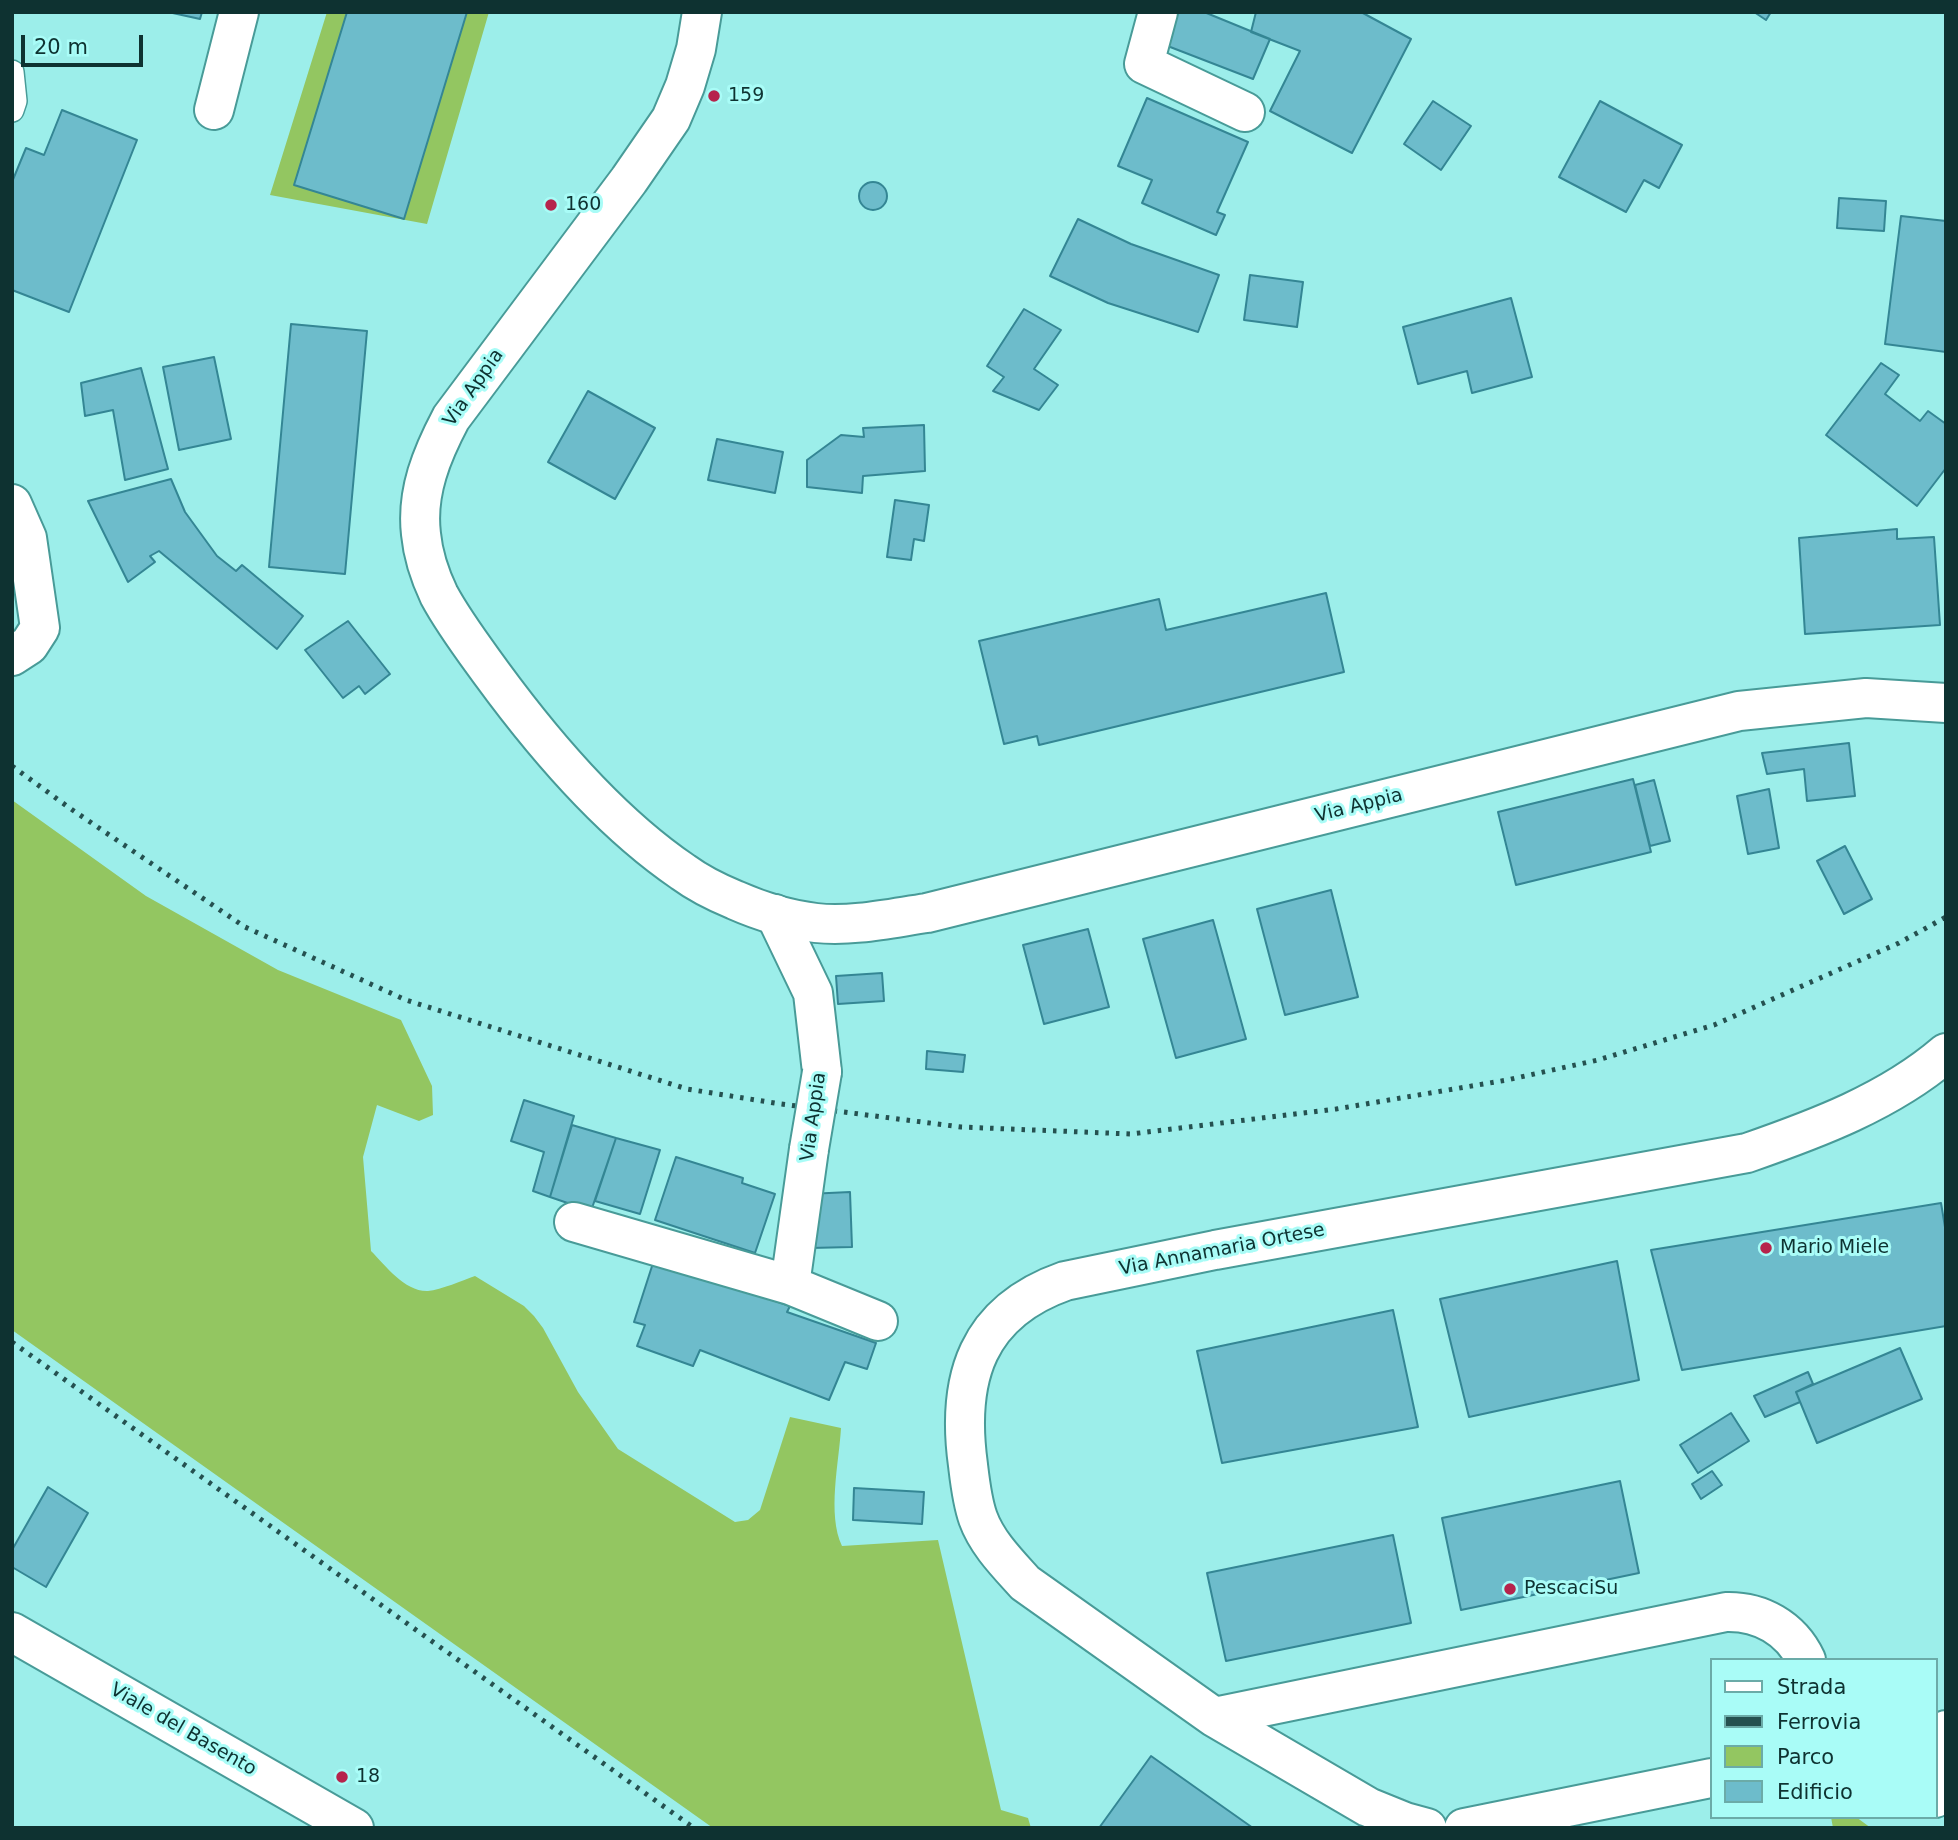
<!DOCTYPE html>
<style>
body{margin:0}
#map{position:relative;width:1958px;height:1840px;overflow:hidden;background:#9ceeea;font-family:"DejaVu Sans",sans-serif}
canvas{display:block}
.frame{position:absolute;inset:0;border:14px solid #0e3231;pointer-events:none}
.legend{position:absolute;left:1710px;top:1658px;width:228px;height:161px;box-sizing:border-box;background:#a9fcf7;border:2px solid #6baba8;margin:0;padding:9px 12px;list-style:none;font-size:21px;color:#0e3231}
.legend li{display:flex;align-items:center;gap:14px;height:35px}
.legend b{width:35px;border:2px solid #6baba8}
.scale{position:absolute;left:21px;top:35px;width:122px;height:32px;box-sizing:border-box;border:4px solid #0e3231;border-top:0;padding-left:9px;font-size:21px;line-height:24px;white-space:nowrap;color:#0e3231;-webkit-text-stroke:5px #a9fcf7;paint-order:stroke}
</style>
<div id="map">
<canvas width="1958" height="1840"></canvas>
<div class="frame"></div>
<ul class="legend">
<li><b style="height:9px;background:#fff"></b>Strada</li>
<li><b style="height:9px;background:#255150"></b>Ferrovia</li>
<li><b style="height:19px;background:#93c661"></b>Parco</li>
<li><b style="height:19px;background:#6dbccb"></b>Edificio</li>
</ul>
<div class="scale">20 m</div>
</div>
<script>
const ctx = document.querySelector('canvas').getContext('2d');
ctx.lineJoin = 'round';
function fillPath(path, color) { ctx.fillStyle = color; ctx.fill(path, 'evenodd'); }
function strokePath(path, color, width, dash) { ctx.strokeStyle = color; ctx.lineWidth = width; ctx.lineCap = dash ? 'butt' : 'round'; ctx.setLineDash(dash || []); ctx.stroke(path); }
function label(font, color, halo, rows, align = 'center') {
  ctx.font = font + ' "DejaVu Sans",sans-serif'; ctx.lineWidth = 6; ctx.setLineDash([]); ctx.textBaseline = 'middle'; ctx.strokeStyle = halo; ctx.fillStyle = color; for (const [text, x, y, turn = 0] of rows) {
    ctx.save(); ctx.translate(x, y); ctx.rotate((+turn || 0) * Math.PI / 180); ctx.textAlign = isNaN(turn) ? turn : align; if (halo) ctx.strokeText(text, 0, 0); ctx.fillText(text, 0, 0); ctx.restore();
  }
}
fillPath(new Path2D(`
 M327 12H489L427 224 270 195Z
 M12 800 146 896 278 970 401 1020 432 1086 433 1115 419 1121 377 1105 363 1157 371 1251C386 1266 405 1292 428 1291 441 1290 463 1280 475 1276L524 1306 534 1316 543 1328 578 1392 618 1449 735 1522 748 1520 760 1510 790 1417 841 1428C839 1463 827 1514 842 1546L938 1540 1001 1810 1028 1818 1031 1828H713L12 1330Z
 M1831 1817H1856L1871 1828H1833Z`), '#93c661');
const building = new Path2D(`
 M168 12H202L200 19Z
 M347 12H467L404 219 294 185Z
 M1178 12H1204L1270 39 1253 79 1165 45Z
 M1256 12H1361L1411 39 1352 153 1270 111 1300 51 1251 32Z
 M1754 12H1771L1766 20Z
 M1147 98 1248 142 1217 212 1225 215 1216 235 1142 203 1152 180 1118 166Z
 M1433 101 1471 126 1441 170 1404 144Z
 M1600 101 1682 145 1659 188 1644 180 1626 212 1559 177Z
 M62 110 137 140 69 312 12 290V182L26 148 44 155Z
 M859 196a14 14 0 1 1 28 0a14 14 0 1 1-28 0Z
 M1839 198 1886 201 1884 231 1837 228Z
 M1901 216 1946 221V352L1885 344Z
 M1078 219 1131 244 1219 275 1198 332 1108 303 1050 276Z
 M1250 275 1303 282 1297 327 1244 320Z
 M1511 298 1532 377 1472 393 1467 371 1418 384 1403 327Z
 M1024 309 1061 330 1034 369 1058 385 1039 410 993 391 1004 377 987 366Z
 M291 324 367 331 345 574 269 567Z
 M214 357 231 439 179 450 163 367Z
 M1881 363 1899 375 1885 394 1920 421 1928 411 1946 424V468L1917 506 1826 435Z
 M141 368 168 469 125 480 113 410 85 416 81 383Z
 M588 391 655 428 615 499 548 462Z
 M924 425 925 471 863 476 862 493 807 487V460L841 435 864 437 863 428Z
 M717 439 783 452 775 493 708 480Z
 M171 479 185 512 217 556 236 571 242 565 303 616 277 649 159 551 150 556 155 562 128 582 88 501Z
 M895 500 929 505 924 541 914 539 911 560 887 557Z
 M1897 529V539L1934 537 1940 625 1805 634 1799 538Z
 M1326 593 1344 672 1039 745 1037 736 1004 744 979 641 1159 599 1166 630Z
 M348 621 390 674 365 694 359 686 343 698 305 650Z
 M1849 743 1855 796 1807 801 1804 769 1767 774 1762 753Z
 M1633 779 1651 852 1516 885 1498 812Z
 M1654 780 1670 841 1650 846 1635 785Z
 M1769 789 1779 848 1748 854 1737 796Z
 M1845 846 1872 899 1844 914 1817 861Z
 M1331 890 1358 997 1285 1015 1257 909Z
 M1213 920 1246 1039 1176 1058 1143 939Z
 M1088 929 1109 1007 1044 1024 1023 945Z
 M882 973 884 1001 838 1004 836 976Z
 M927 1051 965 1055 963 1072 926 1069Z
 M524 1100 574 1116 550 1197 533 1191 544 1152 511 1141Z
 M572 1125 616 1138 591 1211 550 1197Z
 M616 1138 660 1150 640 1214 595 1201Z
 M676 1157 743 1178 742 1183 775 1194 755 1253 655 1220Z
 M850 1192 852 1247 810 1248 808 1194Z
 M1941 1203 1946 1233V1326L1682 1370 1651 1250Z
 M654 1260 790 1306 787 1312 876 1343 867 1369 845 1362 829 1400 700 1350 693 1366 637 1346 645 1325 634 1322Z
 M1617 1261 1639 1380 1469 1417 1440 1299Z
 M1393 1310 1418 1427 1222 1463 1197 1351Z
 M1900 1348 1922 1399 1817 1443 1796 1392Z
 M1808 1372 1813 1384 1796 1392 1800 1402 1765 1417 1754 1396Z
 M1731 1413 1749 1441 1698 1473 1680 1445Z
 M1712 1471 1722 1485 1701 1499 1692 1484Z
 M1620 1481 1639 1573 1461 1610 1442 1518Z
 M48 1487 88 1513 46 1587 12 1567V1550Z
 M854 1488 924 1492 922 1524 853 1520Z
 M1393 1535 1411 1623 1226 1661 1207 1573Z
 M1151 1756 1253 1828H1099Z`);
fillPath(building, '#6dbccb');
strokePath(building, '#348694', 2);
const lane = new Path2D(`
 M12 72 15 101 12 110`);
const street = new Path2D(`
 M1158 12 1144 64 1245 112
 M214 110 239 12
 M12 504 27 538 40 628 29 645 12 656
 M775 914 813 993 822 1072
 M809 1149 790 1285 878 1321
 M574 1222 790 1285
 M1214 1717 1726 1612C1760 1611 1791 1628 1806 1660
 M1935 1798 1946 1730
 M1427 1828 1405 1822 1368 1807 1214 1717 1025 1583C1007 1563 987 1543 978 1518 972 1501 970 1482 968 1465 956 1378 977 1312 1065 1281L1215 1250 1747 1153C1816 1129 1889 1102 1946 1053
 M1464 1828 1711 1778`);
const secondary = new Path2D(`
 M702 12 696 49 685 86 671 119 629 180 451 418C432 454 416 492 421 534 423 555 430 576 439 595 454 623 474 649 492 674 544 745 611 823 683 872 698 883 718 893 735 900 760 911 789 920 816 923 852 927 892 918 927 913L1739 711 1866 698 1946 703`);
const primary = new Path2D(`
 M12 1632 354 1828`);
strokePath(lane, '#489b98', 26);
strokePath(street, '#489b98', 42);
strokePath(secondary, '#489b98', 42);
strokePath(primary, '#489b98', 42);
strokePath(lane, '#fff', 23);
strokePath(street, '#fff', 38);
strokePath(secondary, '#fff', 38);
strokePath(primary, '#fff', 38);
strokePath(new Path2D(`
 M12 766 71 809 245 927 406 1000 687 1089 781 1104 961 1127 1131 1134 1336 1109 1507 1080 1598 1060 1714 1025 1899 943 1946 917
 M12 1342 694 1828`), '#255150', 5, [3.5, 7]);
const streetBridge = new Path2D(`
 M809 1149 822 1072`);
strokePath(streetBridge, '#489b98', 42, []);
strokePath(streetBridge, '#fff', 38);
for (const [x, y, r, color] of [
 [714,96,7,"#b6244c"],
 [551,205,7,"#b6244c"],
 [1766,1248,7,"#b6244c"],
 [1510,1589,7,"#b6244c"],
 [342,1777,7,"#b6244c"]
]) { const dot = new Path2D(); dot.arc(x, y, r, 0, 2 * Math.PI); ctx.fillStyle = color; ctx.fill(dot); strokePath(dot, '#a9fcf7', 2.5); }
label('19px', '#0e3231', '#a9fcf7', [
 ["159",728,96],
 ["160",565,205],
 ["Mario Miele",1780,1248],
 ["PescaciSu",1524,1589],
 ["18",356,1777]
], 'left');
label('19px', '#0e3231', '#a9fcf7', [
 ["Via Appia",474,388,-55],
 ["Via Appia",1359,806,-14],
 ["Via Appia",814,1117,-82],
 ["Via Annamaria Ortese",1222,1250,-11],
 ["Viale del Basento",183,1730,30]
]);
</script>
